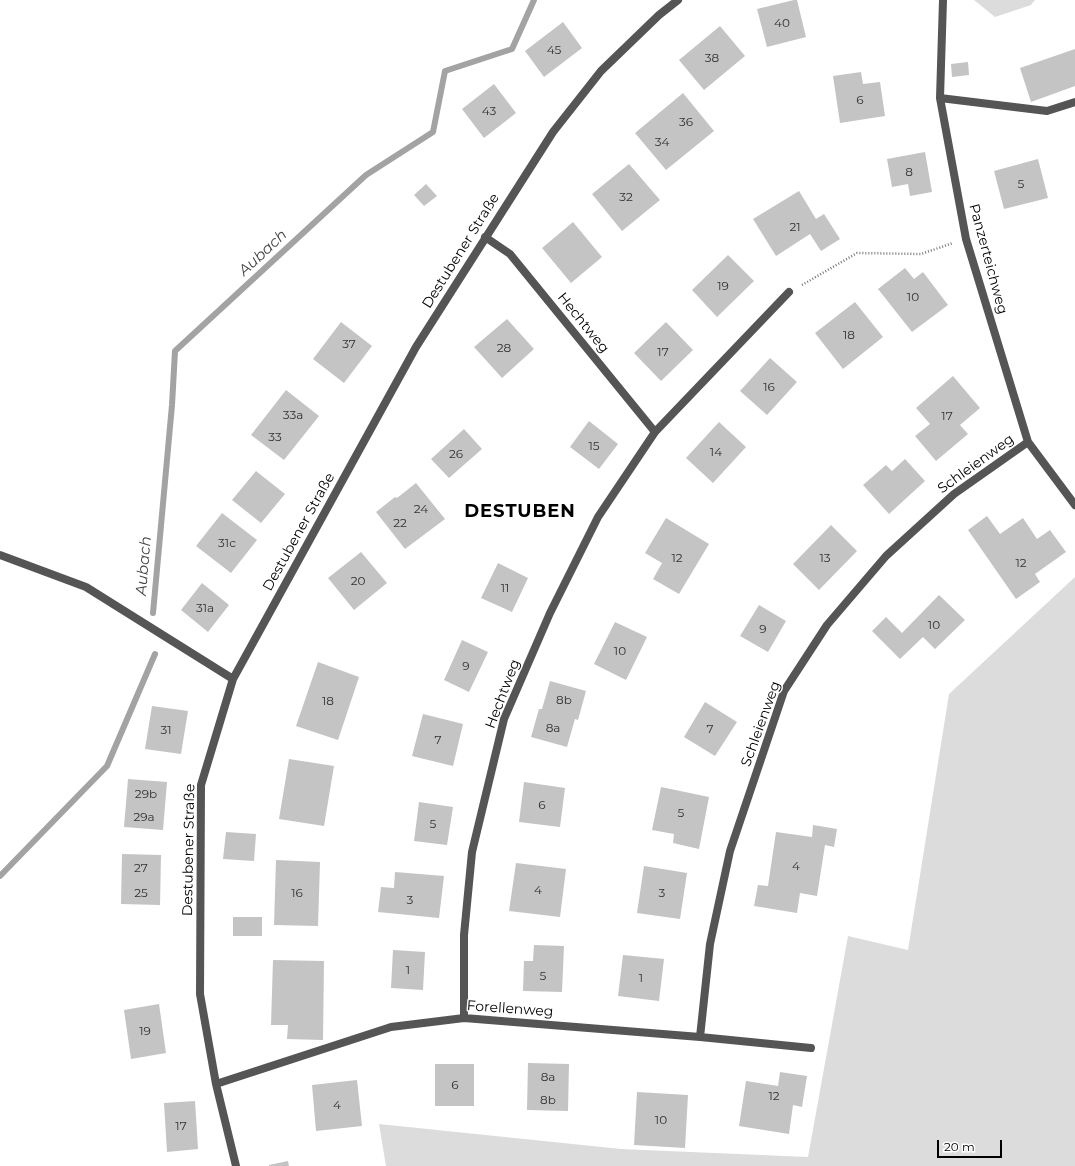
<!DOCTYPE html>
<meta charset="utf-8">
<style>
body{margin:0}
#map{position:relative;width:1075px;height:1166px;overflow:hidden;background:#fff;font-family:Montserrat,sans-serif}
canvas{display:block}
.scale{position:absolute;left:937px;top:1140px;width:65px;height:18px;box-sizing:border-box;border:2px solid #000;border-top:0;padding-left:5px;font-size:12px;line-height:14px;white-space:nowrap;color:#000;-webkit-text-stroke:3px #fff;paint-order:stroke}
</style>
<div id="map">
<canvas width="1075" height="1166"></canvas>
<div class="scale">20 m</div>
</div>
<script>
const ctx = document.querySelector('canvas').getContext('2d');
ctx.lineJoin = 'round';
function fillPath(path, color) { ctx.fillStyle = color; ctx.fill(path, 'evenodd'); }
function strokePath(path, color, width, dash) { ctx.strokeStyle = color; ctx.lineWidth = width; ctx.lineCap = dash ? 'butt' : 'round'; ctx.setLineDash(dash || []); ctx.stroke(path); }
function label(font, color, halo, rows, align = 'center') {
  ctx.font = font + ' Montserrat,sans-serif'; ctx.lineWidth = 3; ctx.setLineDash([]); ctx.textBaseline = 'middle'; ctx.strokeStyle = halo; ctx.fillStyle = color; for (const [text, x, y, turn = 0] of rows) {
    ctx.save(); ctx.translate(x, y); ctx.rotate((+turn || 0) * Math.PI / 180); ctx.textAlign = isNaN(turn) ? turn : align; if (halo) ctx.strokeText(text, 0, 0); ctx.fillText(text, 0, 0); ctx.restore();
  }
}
fillPath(new Path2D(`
 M974 0H1035L1031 5 995 17Z
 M1075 577V1166H386L379 1124 621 1149 808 1157 848 936 908 950 949 694Z`), '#dcdcdc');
strokePath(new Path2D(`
 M153 613 172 405 175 351 366 175 433 132 445 71 512 49 534 0
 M0 876 107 766 155 654`), '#a3a3a3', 6);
fillPath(new Path2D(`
 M794 0H797L806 37 767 47 757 9Z
 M563 22 582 48 544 77 525 51Z
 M720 26 745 56 704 90 679 60Z
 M1075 49V86L1031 102 1020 68Z
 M968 62 969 75 952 77 951 64Z
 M861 72 863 84 880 82 885 116 840 123 833 76Z
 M494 84 516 113 484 138 462 109Z
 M683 93 714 131 666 170 635 133Z
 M925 152 932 192 910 196 908 184 892 187 887 159Z
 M1038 159 1048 198 1004 209 994 171Z
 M629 164 660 200 622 231 592 194Z
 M426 184 437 196 424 206 414 195Z
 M799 191 816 219 824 214 840 239 821 251 810 234 776 256 753 219Z
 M573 222 602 257 571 283 542 248Z
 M728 255 754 281 717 317 692 290Z
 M905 268 914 279 923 272 948 305 912 332 878 289Z
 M855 302 883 337 843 369 815 333Z
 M507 319 534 349 502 378 474 347Z
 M341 322 372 346 344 383 313 359Z
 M666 322 693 350 661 381 634 353Z
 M770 358 797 382 767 415 740 391Z
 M953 376 980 408 960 425 968 434 936 461 915 436 930 424 916 408Z
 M286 390 319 416 284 460 251 435Z
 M589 421 618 444 599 469 570 447Z
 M719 422 746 447 713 483 686 458Z
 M464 429 482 449 449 478 431 459Z
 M905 459 925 481 889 514 863 485 886 465 892 471Z
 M256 471 285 494 261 523 232 500Z
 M416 483 445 519 405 549 376 512 395 497 397 498Z
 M222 513 257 540 231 573 196 546Z
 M987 516 1000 534 1023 518 1037 539 1050 530 1066 552 1035 574 1040 582 1016 599 968 530Z
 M666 518 709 544 679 594 653 579 662 563 645 553Z
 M831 525 857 551 819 590 793 564Z
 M361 552 387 583 354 610 328 578Z
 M498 563 528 578 512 612 481 598Z
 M202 583 229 605 208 632 181 610Z
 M939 595 965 620 935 649 923 637 900 659 872 631 886 617 902 633Z
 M759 605 786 621 768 652 740 636Z
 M615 622 647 637 626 680 594 664Z
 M462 640 488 652 469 692 444 680Z
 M318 662 359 677 338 740 296 726Z
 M550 681 586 691 578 720 575 719 567 747 531 737 539 709H542Z
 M705 702 737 722 715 756 684 737Z
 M152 706 188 711 181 754 145 749Z
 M423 714 463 724 453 766 412 756Z
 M289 759 334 766 324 826 279 819Z
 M128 779 167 782 163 830 124 827Z
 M524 782 565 788 560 827 519 822Z
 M661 787 709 797 699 849 673 843 674 834 652 830Z
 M419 802 453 807 447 845 414 841Z
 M813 825 837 829 834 847 825 845 817 896 800 893 797 913 754 906 758 885 768 886 776 832 812 837Z
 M226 832 256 834 254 861 223 859Z
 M122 854 161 855 160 905 121 904Z
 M276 860 320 862 318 926 274 925Z
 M516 863 566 869 560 917 509 911Z
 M644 866 687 873 680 919 637 913Z
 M395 872 444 876 439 918 378 912 381 887 394 888Z
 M233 917H262V936H233Z
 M534 945 564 946 562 992 523 991 524 961H533Z
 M393 950 425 952 423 990 391 988Z
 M623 955 664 959 659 1001 618 996Z
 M273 960 324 961 323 1040 287 1039 288 1025H271Z
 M159 1004 166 1053 131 1059 124 1010Z
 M528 1063 569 1064 568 1111 527 1110Z
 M435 1064H474V1106H435Z
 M780 1072 807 1076 802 1107 793 1105 789 1134 739 1126 746 1081 778 1086Z
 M357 1080 362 1126 316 1131 312 1085Z
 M637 1092 688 1095 685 1148 634 1145Z
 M195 1101 198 1149 167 1152 164 1103Z
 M288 1161 289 1166H269V1165Z`), '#c4c4c4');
strokePath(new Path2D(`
 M802 285 857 253 921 254 953 243`), '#777', 2.5, [1, 2]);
strokePath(new Path2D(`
 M943 0 940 98 966 239 1028 442 1075 505
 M940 98 1047 111 1075 102
 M655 432 789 292
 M0 555 86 587 233 679
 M464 1018V935L472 852 504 719 550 613 598 517 655 432 510 254 485 237
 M700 1037 710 944 730 851 784 691 827 625 886 556 954 494 1028 442
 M216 1084 391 1027 464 1018 700 1037 811 1048
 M236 1166 216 1084 200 994 201 785 233 679 416 347 553 132 601 71 659 15 678 0`), '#555', 8);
label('12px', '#313131', null, [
 ["40",782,23],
 ["45",554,50],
 ["38",712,58],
 ["6",860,100],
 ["43",489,111],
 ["36",686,122],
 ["34",662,142],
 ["8",909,172],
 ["5",1021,184],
 ["32",626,197],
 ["21",795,227],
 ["19",723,286],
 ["10",913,297],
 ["18",849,335],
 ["37",349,344],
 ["28",504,348],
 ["17",663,352],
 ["16",769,387],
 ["33a",293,415],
 ["17",947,416],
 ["33",275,437],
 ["15",594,446],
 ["14",716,452],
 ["26",456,454],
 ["24",421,509],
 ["22",400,523],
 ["31c",227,543],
 ["12",677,558],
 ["13",825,558],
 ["12",1021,563],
 ["20",358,581],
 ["11",505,588],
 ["31a",205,608],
 ["10",934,625],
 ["9",763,629],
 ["10",620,651],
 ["9",466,666],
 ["8b",564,700],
 ["18",328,701],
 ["8a",553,728],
 ["7",710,729],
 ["31",166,730],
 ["7",438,740],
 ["29b",146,794],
 ["6",542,805],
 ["5",681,813],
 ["29a",144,817],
 ["5",433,824],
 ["4",796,866],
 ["27",141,868],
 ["4",538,890],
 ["25",141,893],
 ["16",297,893],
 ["3",662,893],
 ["3",410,900],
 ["1",408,970],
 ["5",543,976],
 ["1",641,978],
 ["19",145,1031],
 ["8a",548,1077],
 ["6",455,1085],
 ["12",774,1096],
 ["8b",548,1100],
 ["4",337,1105],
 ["10",661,1120],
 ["17",181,1126]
]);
label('14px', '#000', '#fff', [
 ["Destubener Straße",461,251,-58],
 ["Panzerteichweg",988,259,75],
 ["Hechtweg",583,323,51],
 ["Schleienweg",976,464,-36],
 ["Destubener Straße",299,532,-61],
 ["Hechtweg",503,694,-69],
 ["Schleienweg",761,724,-70],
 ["Destubener Straße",189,850,-89],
 ["Forellenweg",510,1009,4]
]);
label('italic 15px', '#444', '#fff', [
 ["Aubach",263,253,-43],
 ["Aubach",144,566,-85]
]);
ctx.letterSpacing = '1px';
label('bold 18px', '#000', '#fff', [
 ["DESTUBEN",520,512]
]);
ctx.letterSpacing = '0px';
</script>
